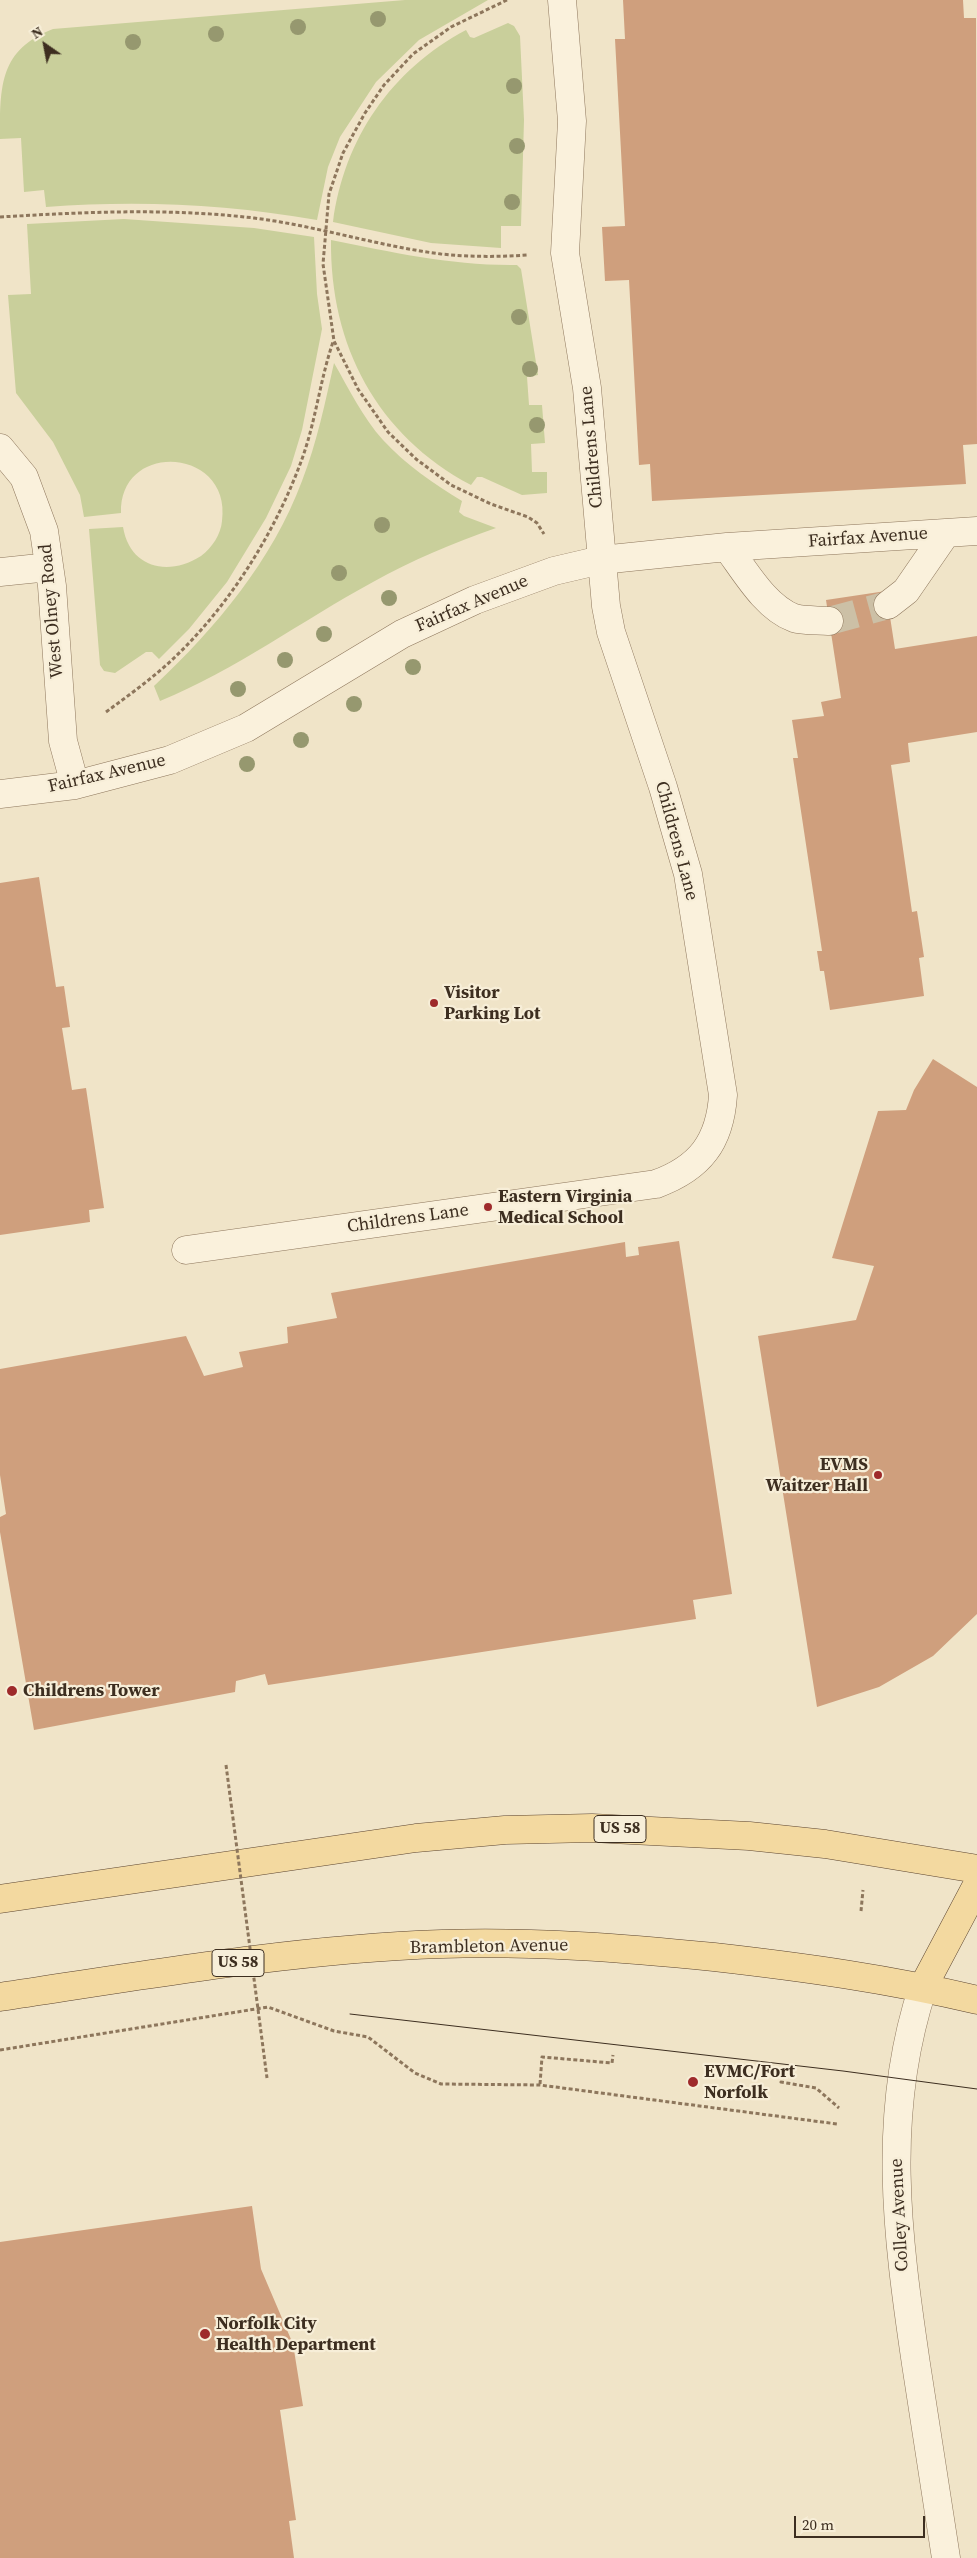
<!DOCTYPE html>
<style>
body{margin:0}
#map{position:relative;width:977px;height:2558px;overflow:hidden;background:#f0e4c8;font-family:"Source Serif 4",serif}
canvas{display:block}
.north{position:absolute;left:20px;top:20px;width:50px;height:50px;-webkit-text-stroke:4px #f7eed8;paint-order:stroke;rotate:327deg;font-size:14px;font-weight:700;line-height:20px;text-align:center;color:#3d2e20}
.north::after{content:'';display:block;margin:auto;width:18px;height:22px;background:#3d2e20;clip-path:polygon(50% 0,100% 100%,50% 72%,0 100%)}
.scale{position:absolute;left:794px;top:2516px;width:131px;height:22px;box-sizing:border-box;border:2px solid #3d2e20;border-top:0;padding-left:6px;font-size:15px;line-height:18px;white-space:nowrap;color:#3d2e20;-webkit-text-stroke:4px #f7eed8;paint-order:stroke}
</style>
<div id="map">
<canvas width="977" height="2558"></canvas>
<div class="north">N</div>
<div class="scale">20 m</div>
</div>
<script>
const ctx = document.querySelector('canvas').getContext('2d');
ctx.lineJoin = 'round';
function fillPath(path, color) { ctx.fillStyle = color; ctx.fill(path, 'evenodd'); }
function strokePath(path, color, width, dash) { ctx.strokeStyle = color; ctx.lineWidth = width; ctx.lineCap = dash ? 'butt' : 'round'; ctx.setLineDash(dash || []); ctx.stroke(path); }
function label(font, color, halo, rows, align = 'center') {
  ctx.font = font + ' "Source Serif 4",serif'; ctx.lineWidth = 4.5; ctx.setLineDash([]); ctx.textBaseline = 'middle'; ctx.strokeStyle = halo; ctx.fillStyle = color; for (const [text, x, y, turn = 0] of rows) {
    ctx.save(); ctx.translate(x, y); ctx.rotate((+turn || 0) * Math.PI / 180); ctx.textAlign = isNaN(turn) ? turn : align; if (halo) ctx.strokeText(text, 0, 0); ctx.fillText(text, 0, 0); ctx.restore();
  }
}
fillPath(new Path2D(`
 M405 0H488L419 40 376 82 340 137 328 167 317 220C227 204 137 200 46 207L44 190 24 192 21 138 0 139C0 84 0 50 53 29Z
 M508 23 514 26 520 36 524 120 521 226H501V248L431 243 333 222C344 139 391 70 466 30L470 37 474 38Z
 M124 219 254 228 314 237 317 294 322 329 302 430 291 466 266 518 227 582 189 629 159 659 152 652H146L115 673 104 671 100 665 89 529 123 527C130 568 168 577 201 556 212 548 221 534 222 521 232 447 119 440 121 513L84 517 80 495 53 442 16 393 8 295 31 294 27 224Z
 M331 240C391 252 449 265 510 265H517L521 269 538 375 527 377 529 405H542L545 443 531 444 532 472H547V493L522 495 482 477H477L471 485C377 435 330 346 331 240Z
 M334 363C349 389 363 418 383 440 406 465 434 484 462 501L459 512 464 516 496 528C453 543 412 560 373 582 301 621 236 670 160 701L154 686C216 628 272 561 302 481 317 442 325 403 334 363Z`), '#c9cf9b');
fillPath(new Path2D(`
 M623 0H963L964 18H976L977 444 963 445 966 484 652 501 650 464 639 465 629 280 605 281 602 227 625 226 615 39H625Z
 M886 591 895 649 977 636V732L908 743 910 762 891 765 912 912 917 911 924 957 919 958 924 996 830 1010 824 971H820L817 951H822L793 758H798L792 720 824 716 821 702 841 698 826 600Z
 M39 877 56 987 64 986 70 1027 62 1028 72 1090 86 1088 104 1208 89 1210 90 1222 0 1235V883Z
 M933 1059 977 1087V1614L933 1656 879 1687 817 1707 758 1336 856 1320 874 1266 832 1258 878 1111 906 1110 914 1090Z
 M679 1241 732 1594 693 1600 696 1619 268 1685 265 1674 236 1681 235 1692 34 1730 0 1532V1517L6 1514 0 1475V1369L186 1336 204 1376 243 1367 239 1352 288 1343 287 1327 337 1318 331 1293 625 1242 626 1257 639 1255 638 1247Z
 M252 2206 261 2269 293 2344 303 2406 280 2410 296 2520 289 2521 294 2558H0V2242Z`), '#cf9f7d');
strokePath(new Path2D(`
 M829 621 888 605`), '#ccc0a6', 28, [28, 14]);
const minor = new Path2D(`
 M0 448 24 477 44 531 52 586 63 741 75 785
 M727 547C745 571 765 607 794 618 804 621 818 620 829 621
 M0 572 49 567
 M888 605 906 591 946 533
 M0 794 75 785 170 760 246 728 402 634 475 600 554 571 601 560 727 547 977 531
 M186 1250 656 1184C700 1168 720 1142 723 1095L688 874 663 787 611 632 606 606 587 388 565 253 572 121 562 0
 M923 1987C881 2114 897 2235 916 2364 926 2429 936 2493 946 2558`);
const major = new Path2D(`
 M0 1899 416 1838 505 1830 592 1828 749 1836 825 1844 977 1869
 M923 1987 977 1885
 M0 1997C146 1975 294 1949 442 1944 533 1941 623 1948 714 1957 802 1967 890 1979 977 2000`);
strokePath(minor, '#8d765c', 29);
strokePath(major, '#5b4430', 29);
strokePath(new Path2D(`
 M507 0 451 27 413 54 384 85 365 113 343 153 329 194 323 264 334 341 358 389 388 432 416 459 451 485 491 504 528 517 537 523 544 534
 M0 217C85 212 169 208 254 218 317 226 378 246 441 254 470 257 499 257 528 255
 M106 712C129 695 153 678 174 658 230 605 276 531 302 459 316 420 320 380 333 342
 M861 1911 863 1890
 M0 2050 268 2007 334 2031 368 2037 415 2073 441 2084 540 2085 837 2124
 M784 2075 781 2082 816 2088 839 2108
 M540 2084 542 2057 612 2063 613 2055`), '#8d765c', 3, [4, 2.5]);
strokePath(minor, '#faf1dc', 28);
strokePath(major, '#f3d9a0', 28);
strokePath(new Path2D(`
 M350 2014 843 2071 977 2089`), '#3d2e20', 1);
strokePath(new Path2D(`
 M226 1765 267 2078`), '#8d765c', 3, [4, 2.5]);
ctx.fillStyle = '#96986f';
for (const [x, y] of [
 [378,19],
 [298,27],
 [216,34],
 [133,42],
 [514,86],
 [517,146],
 [512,202],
 [519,317],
 [530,369],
 [537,425],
 [382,525],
 [339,573],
 [389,598],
 [324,634],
 [285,660],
 [413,667],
 [238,689],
 [354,704],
 [301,740],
 [247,764]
]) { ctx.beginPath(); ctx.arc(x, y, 8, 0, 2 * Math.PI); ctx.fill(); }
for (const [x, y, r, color] of [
 [434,1003,5,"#9e2a2b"],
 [488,1207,5,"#9e2a2b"],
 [878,1475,5,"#9e2a2b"],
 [12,1691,6,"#9e2a2b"],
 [693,2082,6,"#9e2a2b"],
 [205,2334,6,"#9e2a2b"]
]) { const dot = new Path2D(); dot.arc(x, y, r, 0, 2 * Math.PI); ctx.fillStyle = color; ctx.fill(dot); strokePath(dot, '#f7eed8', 2); }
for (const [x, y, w] of [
 [620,1829,52],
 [238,1963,52]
]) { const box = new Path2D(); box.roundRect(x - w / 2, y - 13.5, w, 27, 4); ctx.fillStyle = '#f7eed8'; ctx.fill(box); strokePath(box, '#3d2e20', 1); }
label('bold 16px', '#3d2e20', null, [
 ["US 58",620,1829],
 ["US 58",238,1963]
]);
label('18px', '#3d2e20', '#f7eed8', [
 ["Childrens Lane",592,447,-95],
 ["Fairfax Avenue",868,538,-4],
 ["Fairfax Avenue",472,604,-23],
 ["West Olney Road",52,611,-95],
 ["Fairfax Avenue",107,774,-13],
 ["Childrens Lane",676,841,75],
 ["Childrens Lane",408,1219,-8],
 ["Brambleton Avenue",489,1947,-1],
 ["Colley Avenue",900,2215,-93]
]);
label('bold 18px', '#3d2e20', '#f7eed8', [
 ["Visitor",444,993],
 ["Parking Lot",444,1014],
 ["Eastern Virginia",498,1197],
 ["Medical School",498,1218],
 ["EVMS",868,1465,"right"],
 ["Waitzer Hall",868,1486,"right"],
 ["Childrens Tower",23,1691],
 ["EVMC/Fort",704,2072],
 ["Norfolk",704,2093],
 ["Norfolk City",216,2324],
 ["Health Department",216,2345]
], 'left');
</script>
